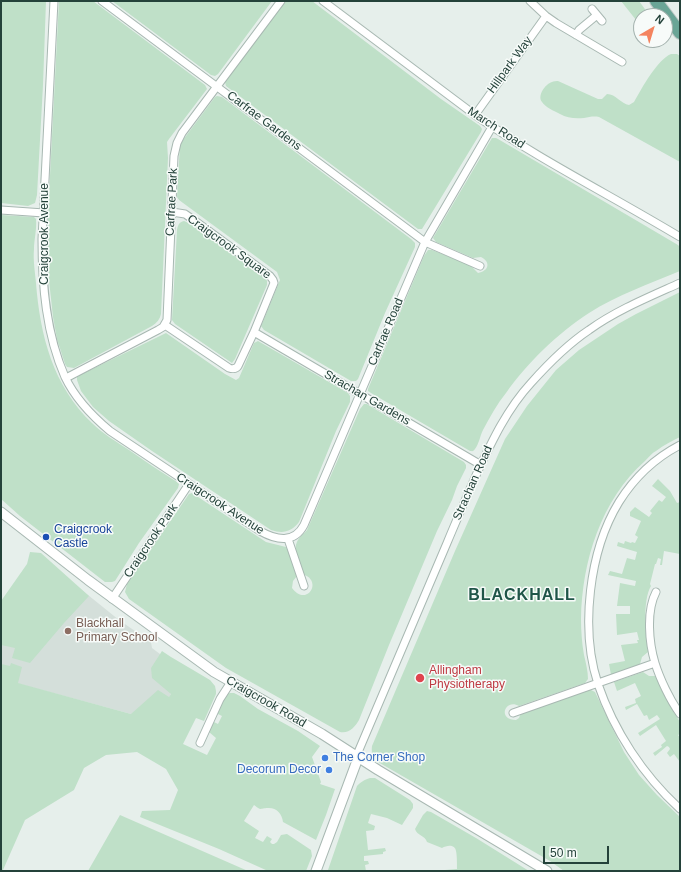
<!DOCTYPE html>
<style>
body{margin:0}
#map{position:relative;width:681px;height:872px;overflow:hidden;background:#e6efeb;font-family:Helvetica,sans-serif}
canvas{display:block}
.frame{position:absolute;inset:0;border:2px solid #24423a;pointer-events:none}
.north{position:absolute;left:633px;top:8px;width:40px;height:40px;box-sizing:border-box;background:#f7fbf9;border:1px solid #a3b1ad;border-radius:50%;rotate:38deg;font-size:11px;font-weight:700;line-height:16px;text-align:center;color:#24423a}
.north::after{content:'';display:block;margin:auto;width:14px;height:18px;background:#f4845f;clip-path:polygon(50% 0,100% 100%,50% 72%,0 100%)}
.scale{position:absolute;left:543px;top:846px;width:66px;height:18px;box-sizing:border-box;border:2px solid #24423a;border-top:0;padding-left:5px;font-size:12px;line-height:14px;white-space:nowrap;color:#24423a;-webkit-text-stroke:3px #f7fbf9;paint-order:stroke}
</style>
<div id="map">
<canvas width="681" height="872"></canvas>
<div class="frame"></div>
<div class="north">N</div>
<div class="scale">50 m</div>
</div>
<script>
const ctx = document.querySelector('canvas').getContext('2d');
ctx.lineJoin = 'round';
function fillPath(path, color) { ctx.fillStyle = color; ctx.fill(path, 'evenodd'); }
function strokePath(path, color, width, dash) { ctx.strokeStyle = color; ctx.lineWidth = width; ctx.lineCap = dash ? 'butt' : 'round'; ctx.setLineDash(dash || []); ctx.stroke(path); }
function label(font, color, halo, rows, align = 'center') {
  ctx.font = font + ' Helvetica,sans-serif'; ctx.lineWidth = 3; ctx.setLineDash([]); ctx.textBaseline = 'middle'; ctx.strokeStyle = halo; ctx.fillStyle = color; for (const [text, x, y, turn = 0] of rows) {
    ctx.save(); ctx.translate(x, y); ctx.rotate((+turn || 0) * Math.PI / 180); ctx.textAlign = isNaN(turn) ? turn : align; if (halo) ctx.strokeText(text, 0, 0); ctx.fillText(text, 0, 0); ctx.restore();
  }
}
fillPath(new Path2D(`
 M36 553 119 620 151 642 152 648 160 654 171 694 157 721 1 679V606Z`), '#d4dfda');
fillPath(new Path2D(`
 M1 1H46L43 85 37 195 35 203 28 206 1 203Z
 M59 1H93L205 85 207 89 169 139 167 142 168 158 161 314C160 319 157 323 152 326L74 368 67 367 65 364 57 339 53 317 46 253Z
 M112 1H272L218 74 215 76 211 75Z
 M286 1H312L441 99 480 126 482 129 481 132 422 229H418L226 86 225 82 226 80Z
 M621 1H639L650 16H641V29L639 26 640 25Z
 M671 54H677L680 56V162L599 117C594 116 589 117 584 118 575 119 567 118 560 114 554 111 545 107 542 102 537 96 545 84 552 82 553 81 557 81 558 81L598 99H602L607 94C616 94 621 104 629 105L634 102C642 88 657 60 671 54Z
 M217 96 222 97 411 239 415 243V247L385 313 358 379 356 381H351L264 330 261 326 262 324 280 280 277 272 179 200 177 197 180 144 215 97Z
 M492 138H496L498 139 678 245 680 247V271C649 284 617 295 589 313 559 332 526 364 506 393 497 404 490 417 483 430 480 436 479 444 475 449 473 452 472 451 470 451L371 393 368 391V389L424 256 428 250H432L470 265 478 273C489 271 491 262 481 257L473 258 436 242 433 238Z
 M1 215 34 217 36 219C37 229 34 240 34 249 33 260 35 272 36 283 40 335 53 386 92 423 103 434 117 442 129 450 145 461 161 472 177 482L179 484 178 488 139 543 115 581 112 582H105L20 516 1 499Z
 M184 221 191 224 266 279 267 281V285L235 359 232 363 175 324 172 320 177 230C178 225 179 222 184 221Z
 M680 292V437C672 441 664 445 656 451 652 453 649 457 645 461 601 500 582 561 581 619 581 631 582 644 584 655 586 663 588 672 588 679L585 683 519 706C505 698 497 720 516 720L519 718 521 713 588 690H591L595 692 624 752 639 775 657 795 680 817V871H564L550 861 378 762C373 757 371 754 372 746L455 551 505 439 527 406 556 370 579 350 618 324 636 314Z
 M166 333 225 374 236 380 239 378 254 343 258 341 348 393 350 396V402L336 431 299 522C291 532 283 534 271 530L152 451 109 421 93 407 81 391 77 380V377L80 375Z
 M364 404H367L370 406 464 462 466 465V468L457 486 452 500 437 531 389 645 359 720C355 727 349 734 340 732L226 668 129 599 125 592 127 584 189 494 192 493 266 542 286 547 288 551 297 576 293 581 292 588C307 608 324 580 302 574 299 564 292 549 298 540 300 536 304 534 307 530L360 409Z
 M658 479 670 491 677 503 680 502V554L664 551 662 565H660L661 559 658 558 656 564H655L650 584 651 586C642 601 646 636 648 652L642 657 640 664 611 675 609 664 625 661 621 645 638 643 637 640H639L637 632 617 635 616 614H630V606H617L620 583 635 586 636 581 608 575 610 571 622 574 627 558 635 560 637 552 617 546 618 542 624 544 625 541 631 543 632 542 635 543 638 537 635 535 641 521 630 516V512L635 507 649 517 652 513 650 511 659 500 662 502 666 497 652 486Z
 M30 552 41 553 89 596 64 623 30 663 12 658 15 648 1 645V601L27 564Z
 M162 651 171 657 210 680 215 686 216 691V694L204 721 196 718 183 744 207 755 216 738 209 732 212 721 218 724 222 716 216 713 225 695 230 693H234L240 696 258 709 298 731 320 746 312 757 321 782 320 784 335 789 326 815 316 840 283 822C282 813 276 807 267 808 265 808 261 809 260 809 257 808 256 806 254 805L244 821 259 831 255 838 263 842 267 836 272 839 270 842 272 844H274L277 842 281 835 287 834 311 850 312 856 306 871H268L219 849 140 817 142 811 170 810 178 790 166 769 137 752 106 755 84 768 74 790 25 820 3 870 4 871H1V664L10 666 11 663 22 667 18 683 131 714 158 690 169 697 171 694 152 678 151 668Z
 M643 672 649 676H656L673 711 680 722V734L678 735 680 738V762L674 754 670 757 667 753 670 749 669 747 667 746 655 756 653 753 662 747 661 745 666 741 656 725 640 736 638 733 660 719 657 715 649 720 647 715 644 716 637 704 626 710 625 707 636 703 635 699 641 696 635 683 617 691 614 682Z
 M370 778H375L410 800 413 804V808L402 825 387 818 371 814 368 823 375 826 374 830 366 831 368 850 385 848 386 851 383 852V854L364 856V861H368L369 864 365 865 366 871H330L328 870 357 786C361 782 364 780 370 778Z
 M427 811 431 812 476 838 529 871H446L445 870 457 869C457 864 457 855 456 851 455 844 447 845 442 848L427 842C425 835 417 836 415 829L423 815Z
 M120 815 248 871H88Z`), '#bfe0c8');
const minor = new Path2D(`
 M54 1 42 239C42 285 46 334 65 377 75 398 92 416 110 431L260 531C276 540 294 544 304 525L425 242 492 127
 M102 1 425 242 480 266
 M323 1 475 115C540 160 612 196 680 237
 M530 1 546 16 556 23 622 62
 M592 9 602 21
 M576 35 579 30 597 15
 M475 115 546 16
 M1 210 44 213
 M165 325 229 368C232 369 236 369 238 366L254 332 274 283 273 280 270 276 195 221 185 214 172 212
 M254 332 481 465
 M66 378 158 330 163 327 167 320 174 156 177 143 182 133 281 1
 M680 445C655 458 634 478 619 502 589 551 580 629 598 684 614 731 643 775 680 809
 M288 539 304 586
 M656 592C646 611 649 643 655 663 660 679 670 700 680 714
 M112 599 189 484
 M513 713 655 663
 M200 743 220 699 231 682
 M356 757C386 685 417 614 447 543 457 519 467 496 477 473 492 441 507 409 531 383 548 364 568 344 589 330 617 310 649 297 680 283`);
const tertiary = new Path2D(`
 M1 512 88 580 214 672 322 734 378 770 547 871
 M316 871 358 758`);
const primary = new Path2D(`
 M656 1 680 33`);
strokePath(minor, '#a8b8b2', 9);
strokePath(tertiary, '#a8b8b2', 11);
strokePath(primary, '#c2cac8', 14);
strokePath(minor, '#fff', 7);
strokePath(tertiary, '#fff', 9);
strokePath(primary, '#6aa596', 12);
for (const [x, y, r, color] of [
 [46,537,4,"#1a4fb4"],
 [68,631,4,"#8d6e63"],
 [420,678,5,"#e0444e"],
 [325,758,4,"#3f7fe0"],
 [329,770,4,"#3f7fe0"]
]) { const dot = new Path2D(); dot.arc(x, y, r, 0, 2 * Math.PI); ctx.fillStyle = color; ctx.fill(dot); strokePath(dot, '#f7fbf9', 1.5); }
label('12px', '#24423a', '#f7fbf9', [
 ["Hillpark Way",510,65,-54],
 ["Carfrae Gardens",264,121,37],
 ["March Road",496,128,33],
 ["Carfrae Park",172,202,-87],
 ["Craigcrook Avenue",45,234,-90],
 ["Craigcrook Square",229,247,36],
 ["Carfrae Road",386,332,-67],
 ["Strachan Gardens",367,398,30],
 ["Strachan Road",473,483,-66],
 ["Craigcrook Avenue",220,504,33],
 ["Craigcrook Park",151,541,-56],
 ["Craigcrook Road",266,702,30]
]);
label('12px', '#164399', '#f7fbf9', [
 ["Craigcrook",54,530],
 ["Castle",54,544]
], 'left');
label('12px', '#785e54', '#f7fbf9', [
 ["Blackhall",76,624],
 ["Primary School",76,638]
], 'left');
label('12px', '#be3a42', '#f7fbf9', [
 ["Allingham",429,671],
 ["Physiotherapy",429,685]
], 'left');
label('12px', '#366cbe', '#f7fbf9', [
 ["The Corner Shop",333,758],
 ["Decorum Decor",321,770,"right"]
], 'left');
ctx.letterSpacing = '1px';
label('bold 16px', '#1f5548', '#f7fbf9', [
 ["BLACKHALL",522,596]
]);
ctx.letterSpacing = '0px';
</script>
